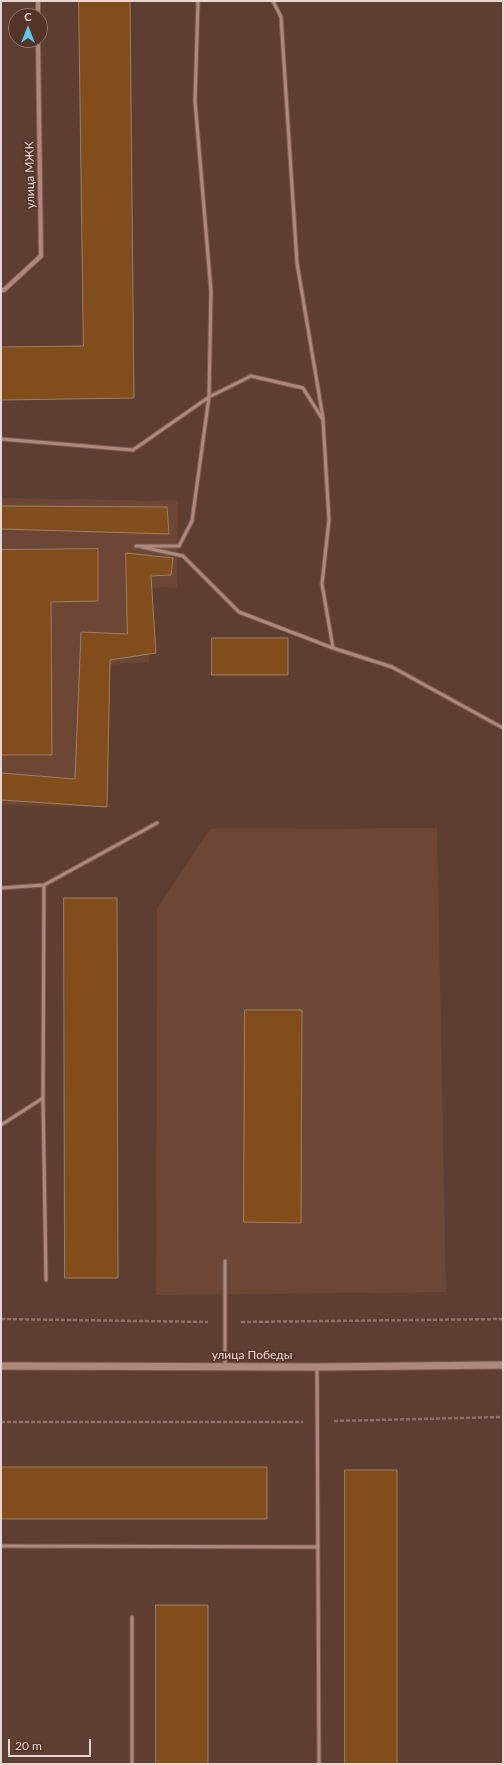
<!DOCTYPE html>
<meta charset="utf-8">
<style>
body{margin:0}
#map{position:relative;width:504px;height:1765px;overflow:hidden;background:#5f3e32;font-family:Lato,sans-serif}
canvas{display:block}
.frame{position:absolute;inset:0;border:2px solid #ebd6cf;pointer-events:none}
.north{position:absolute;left:8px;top:8px;width:40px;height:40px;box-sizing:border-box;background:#543427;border:1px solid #90756a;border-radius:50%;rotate:0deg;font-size:11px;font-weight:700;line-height:16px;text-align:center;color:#ebd6cf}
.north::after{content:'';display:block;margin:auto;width:14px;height:18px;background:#5dc7e8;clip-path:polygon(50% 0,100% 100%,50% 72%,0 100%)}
.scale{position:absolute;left:8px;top:1739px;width:83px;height:18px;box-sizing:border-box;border:2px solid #ebd6cf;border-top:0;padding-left:5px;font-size:12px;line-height:14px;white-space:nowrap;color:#ebd6cf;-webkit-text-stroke:3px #543427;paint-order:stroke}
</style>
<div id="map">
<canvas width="504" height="1765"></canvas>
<div class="frame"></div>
<div class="north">С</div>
<div class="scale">20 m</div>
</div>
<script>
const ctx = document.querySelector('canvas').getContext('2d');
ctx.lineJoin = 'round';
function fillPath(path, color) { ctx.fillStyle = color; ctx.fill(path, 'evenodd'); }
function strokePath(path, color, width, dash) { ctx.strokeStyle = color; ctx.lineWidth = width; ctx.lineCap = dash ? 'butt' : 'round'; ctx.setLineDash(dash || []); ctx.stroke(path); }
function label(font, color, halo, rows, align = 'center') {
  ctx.font = font + ' Lato,sans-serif'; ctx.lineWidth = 3; ctx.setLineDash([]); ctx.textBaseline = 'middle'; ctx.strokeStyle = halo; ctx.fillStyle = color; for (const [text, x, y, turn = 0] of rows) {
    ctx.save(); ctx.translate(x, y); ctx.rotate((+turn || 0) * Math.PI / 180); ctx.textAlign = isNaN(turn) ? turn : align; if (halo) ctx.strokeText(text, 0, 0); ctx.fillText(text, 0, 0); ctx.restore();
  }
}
fillPath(new Path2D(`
 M1 498 178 501 177 587 153 588 149 662 107 665 101 807 1 805Z
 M437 828 446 1292 156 1295 157 909 210 829Z`), '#6e4636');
const building = new Path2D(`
 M79 1H130L134 398 1 400V347L83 346Z
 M1 506 167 507 169 534 1 529Z
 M98 549V601L51 602 52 755H1V550Z
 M126 553 173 558 171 575 151 576 156 653 110 660 107 807 1 800V773L75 779 81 632 127 634Z
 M212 638H288V675H212Z
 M64 898H117L118 1278H65Z
 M245 1010H302L301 1223 244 1222Z
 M1 1467H267V1519H1Z
 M345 1470H397V1764H345Z
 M156 1605H208V1764H156Z`);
fillPath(building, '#814e1b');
strokePath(building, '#9c7f66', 1);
const service = new Path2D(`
 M273 1 281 17 297 263 323 418
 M1 439 133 450 209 397 251 376 303 388 323 420 329 520 322 584 333 648 392 667 503 728
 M136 546H179L192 521 209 397 211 291 195 101 198 1
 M142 547 183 556 239 612 333 648
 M1 888 44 885 157 823
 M43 1098 46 1280
 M1 1125 43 1098 44 885
 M225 1261V1366
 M317 1367 319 1764
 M1 1546 318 1547
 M132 1764V1617`);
const minor = new Path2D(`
 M38 1V16
 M1 290H4L41 256 38 40`);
const tertiary = new Path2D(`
 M1 1366 317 1367 503 1365`);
strokePath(service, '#795d53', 5);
strokePath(minor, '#795d53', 6);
strokePath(tertiary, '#795d53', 9);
strokePath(new Path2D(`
 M1 1319 208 1322
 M241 1322 503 1319
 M334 1421 503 1417
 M1 1422H303`), '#8d7066', 2.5, [4, 2]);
strokePath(service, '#ae887a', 3);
strokePath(minor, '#ae887a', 4);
strokePath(tertiary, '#ae887a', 7);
label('12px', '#ebd6cf', '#543427', [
 ["улица МЖК",30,175,-91],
 ["улица Победы",252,1355]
]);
</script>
